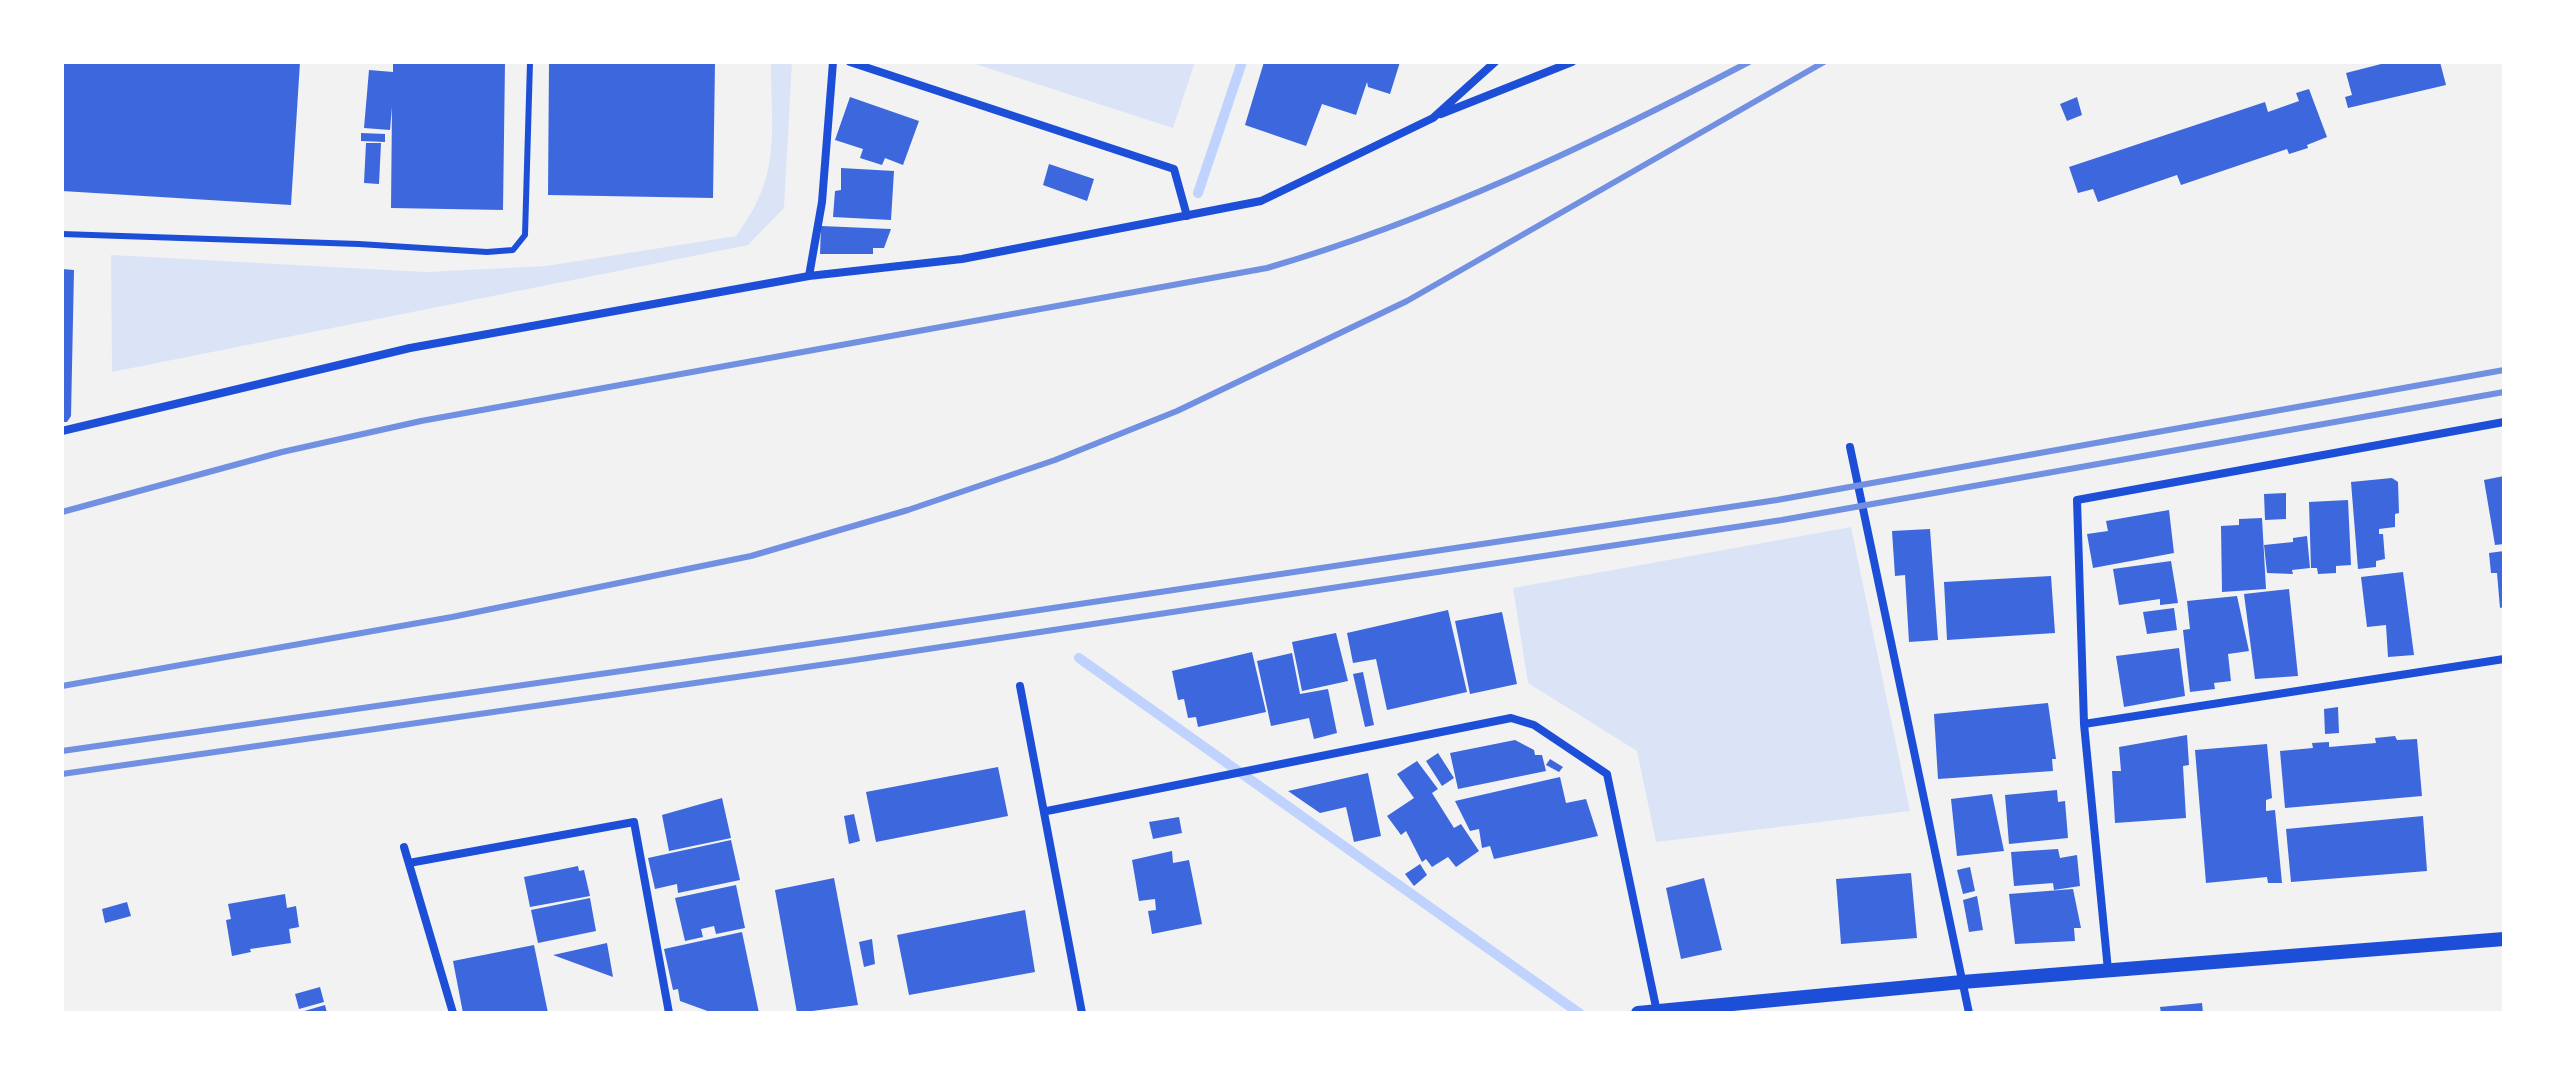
<!DOCTYPE html>
<style>
body{margin:0}
#map{position:relative;width:2566px;height:1075px;overflow:hidden;background:#f2f2f2;font-family:"Space Grotesk",sans-serif}
canvas{display:block}
.frame{position:absolute;inset:0;border:64px solid #fff;pointer-events:none}
</style>
<div id="map">
<canvas width="2566" height="1075"></canvas>
<div class="frame"></div>
</div>
<script>
const ctx = document.querySelector('canvas').getContext('2d');
ctx.lineJoin = 'round';
function fillPath(path, color) { ctx.fillStyle = color; ctx.fill(path, 'evenodd'); }
function strokePath(path, color, width, dash) { ctx.strokeStyle = color; ctx.lineWidth = width; ctx.lineCap = dash ? 'butt' : 'round'; ctx.setLineDash(dash || []); ctx.stroke(path); }
fillPath(new Path2D(`
 M771 62H792L784 208 748 245 112 372 111 255 426 272 546 266 736 236C782 174 771 135 771 62Z
 M969 62H1195L1173 128Z
 M1851 527 1910 811 1656 842 1637 751 1528 683 1513 588Z`), '#dbe4f7');
strokePath(new Path2D(`
 M1198 193 1242 62
 M1079 658 1579 1013`), '#bfd3fe', 10);
fillPath(new Path2D(`
 M62 62H300L291 205 62 191Z
 M393 62H505L503 210 391 208 392 107 390 130 364 128 369 70 393 72Z
 M549 62H715L713 198 548 195Z
 M1264 62H1400L1390 94 1368 87 1367 82 1356 115 1322 104 1306 146 1245 125Z
 M2389 62H2440L2446 85 2348 108 2345 97 2352 95 2346 73Z
 M2309 89 2327 137 2307 145 2308 148 2289 154 2287 149 2181 185 2177 175 2098 202 2093 189 2078 193 2069 167 2265 102 2268 112 2299 101 2296 93Z
 M850 97 919 121 903 165 885 158 882 165 860 158 863 149 835 140Z
 M2077 97 2082 115 2067 121 2060 104Z
 M361 133 385 134V142L361 141Z
 M366 143H381L379 184 364 183Z
 M1049 164 1094 179 1087 201 1043 185Z
 M841 168 894 171 891 220 833 217 835 191 841 190Z
 M821 226 891 229 884 248H873V254H820Z
 M62 269 74 270 71 416 67 422H62Z
 M2504 476V544L2495 545 2484 480Z
 M2392 478 2398 482 2399 513 2395 514V527L2379 529V534H2383L2385 559 2376 561V567L2358 569 2351 482Z
 M2286 493V519L2265 520 2264 494Z
 M2348 500 2351 565 2336 566V573L2318 574 2317 568H2311L2309 502Z
 M2169 510 2174 553 2093 568 2087 534 2108 531 2106 521Z
 M2262 518 2266 589 2222 592 2221 526 2239 525V519Z
 M1930 529 1938 640 1909 642 1905 575 1895 576 1892 531Z
 M2307 536 2310 568 2292 570 2293 574 2267 573 2264 545 2293 542V538Z
 M2504 551V607L2500 608 2497 573H2491L2489 553Z
 M2171 561 2178 603 2160 605V599L2119 605 2113 569Z
 M2403 572 2414 655 2388 657 2386 625 2367 627 2361 577Z
 M2051 576 2055 633 1947 640 1944 582Z
 M2289 589 2298 676 2255 679 2244 594Z
 M2237 596 2249 651 2228 654 2231 681 2214 683 2215 689 2190 692 2183 630 2190 629 2187 601Z
 M2174 608 2177 630 2147 634 2143 612Z
 M1448 610 1467 692 1387 710 1376 659 1353 663 1347 633Z
 M1502 612 1517 684 1470 694 1455 621Z
 M1336 633 1348 681 1302 691 1292 642Z
 M2179 648 2185 696 2124 707 2116 656Z
 M1252 652 1266 712 1198 727 1196 717 1188 718 1184 699 1178 700 1172 671Z
 M1292 653 1300 694 1328 689 1337 733 1314 739 1309 718 1271 726 1257 661Z
 M1363 672 1374 725 1365 727 1353 674Z
 M2048 703 2056 759H2052L2053 771 1938 779 1934 714Z
 M2338 707 2339 733 2325 734 2324 709Z
 M2187 735 2189 765 2183 766 2186 818 2115 823 2112 771H2121L2119 747Z
 M2395 736 2397 740 2417 739 2422 796 2285 808 2280 751 2313 748 2312 743 2329 742V747L2376 743 2375 738Z
 M1515 740 1534 750 1535 755H1542L1546 771 1458 789 1450 753Z
 M2267 744 2272 798 2266 800V811L2275 810 2282 883H2268L2267 877 2206 883 2195 750Z
 M1438 753 1454 778 1442 786 1426 761Z
 M1550 759 1563 767 1559 772 1546 765Z
 M1417 761 1438 789 1432 793 1454 828 1461 824 1479 851 1456 867 1448 857 1432 867 1426 859 1422 862 1406 831 1401 835 1387 816 1414 798 1397 774Z
 M998 767 1008 816 876 842 866 792Z
 M1368 773 1381 836 1354 842 1346 807 1320 813 1288 791Z
 M1560 777 1566 803 1586 799 1598 836 1494 859 1490 846 1482 848 1479 829 1470 831 1455 801Z
 M2057 790 2058 802 2065 801 2068 838 2009 844 2005 795Z
 M1992 794 2004 851 1957 856 1951 799Z
 M722 798 731 838 669 851 662 815Z
 M854 814 860 841 849 844 844 816Z
 M2423 816 2427 871 2291 882 2286 829Z
 M1179 817 1182 833 1153 839 1149 822Z
 M731 840 740 880 678 893 677 884 655 889 648 858Z
 M2058 849 2060 858 2077 855 2080 886 2054 890 2053 883 2014 886 2011 852Z
 M1172 851 1173 863 1189 860 1202 924 1152 934 1148 911 1156 910 1155 899 1139 901 1132 860Z
 M1420 864 1427 875 1414 886 1405 874Z
 M578 866 579 871 584 870 590 896 530 907 524 877Z
 M1970 867 1975 891 1963 894 1957 870Z
 M1911 873 1917 938 1841 944 1836 879Z
 M834 878 858 1005 797 1013 775 890Z
 M1704 878 1722 950 1681 959 1666 888Z
 M736 885 745 928 716 934 714 926 701 929 703 937 685 941 675 898Z
 M2073 889 2081 928H2074L2075 941 2015 944 2009 894Z
 M285 894 287 908 296 906 299 927 289 929 291 943 250 949 251 952 232 956 226 920 231 919 228 904Z
 M1977 896 1983 930 1969 932 1963 900Z
 M590 898 596 931 538 943 531 910Z
 M127 902 131 916 105 923 102 909Z
 M1025 910 1035 972 909 995 897 935Z
 M742 932 759 1013H713L680 1001 678 989 673 990 664 949Z
 M872 939 875 964 864 967 859 942Z
 M607 943 613 977 553 955Z
 M534 945 548 1013H463L453 961Z
 M320 987 324 1002 299 1009 295 994Z
 M2202 1003 2203 1013H2161L2160 1007Z
 M325 1005 327 1013H301V1012Z`), '#3d67dc');
strokePath(new Path2D(`
 M62 234 359 244 487 252 513 250 525 235 530 62`), '#1d4ed8', 6);
strokePath(new Path2D(`
 M850 62 1174 169 1187 216
 M1441 114 1572 62
 M809 276 822 202 833 62
 M62 431 410 348 809 276 962 259 1261 201 1433 118 1495 62
 M1850 447 1969 1013
 M1020 686 1082 1013
 M2084 724 2504 659
 M1047 811 1511 718 1534 725 1607 774 1657 1012
 M404 847 453 1013
 M409 863 634 822 669 1013
 M2108 970 2084 724 2077 500 2504 422`), '#1d4ed8', 8);
strokePath(new Path2D(`
 M1638 1013 1962 982 2504 939`), '#1d4ed8', 14);
strokePath(new Path2D(`
 M62 512 282 452 421 421 1267 268C1435 219 1594 143 1749 62
 M62 686 452 617 751 556 908 510 1055 460 1177 411 1407 301 1824 62
 M62 751 845 639 1777 500 2504 370
 M62 774 848 661 1782 520 2504 392`), '#7290e2', 6);
</script>
